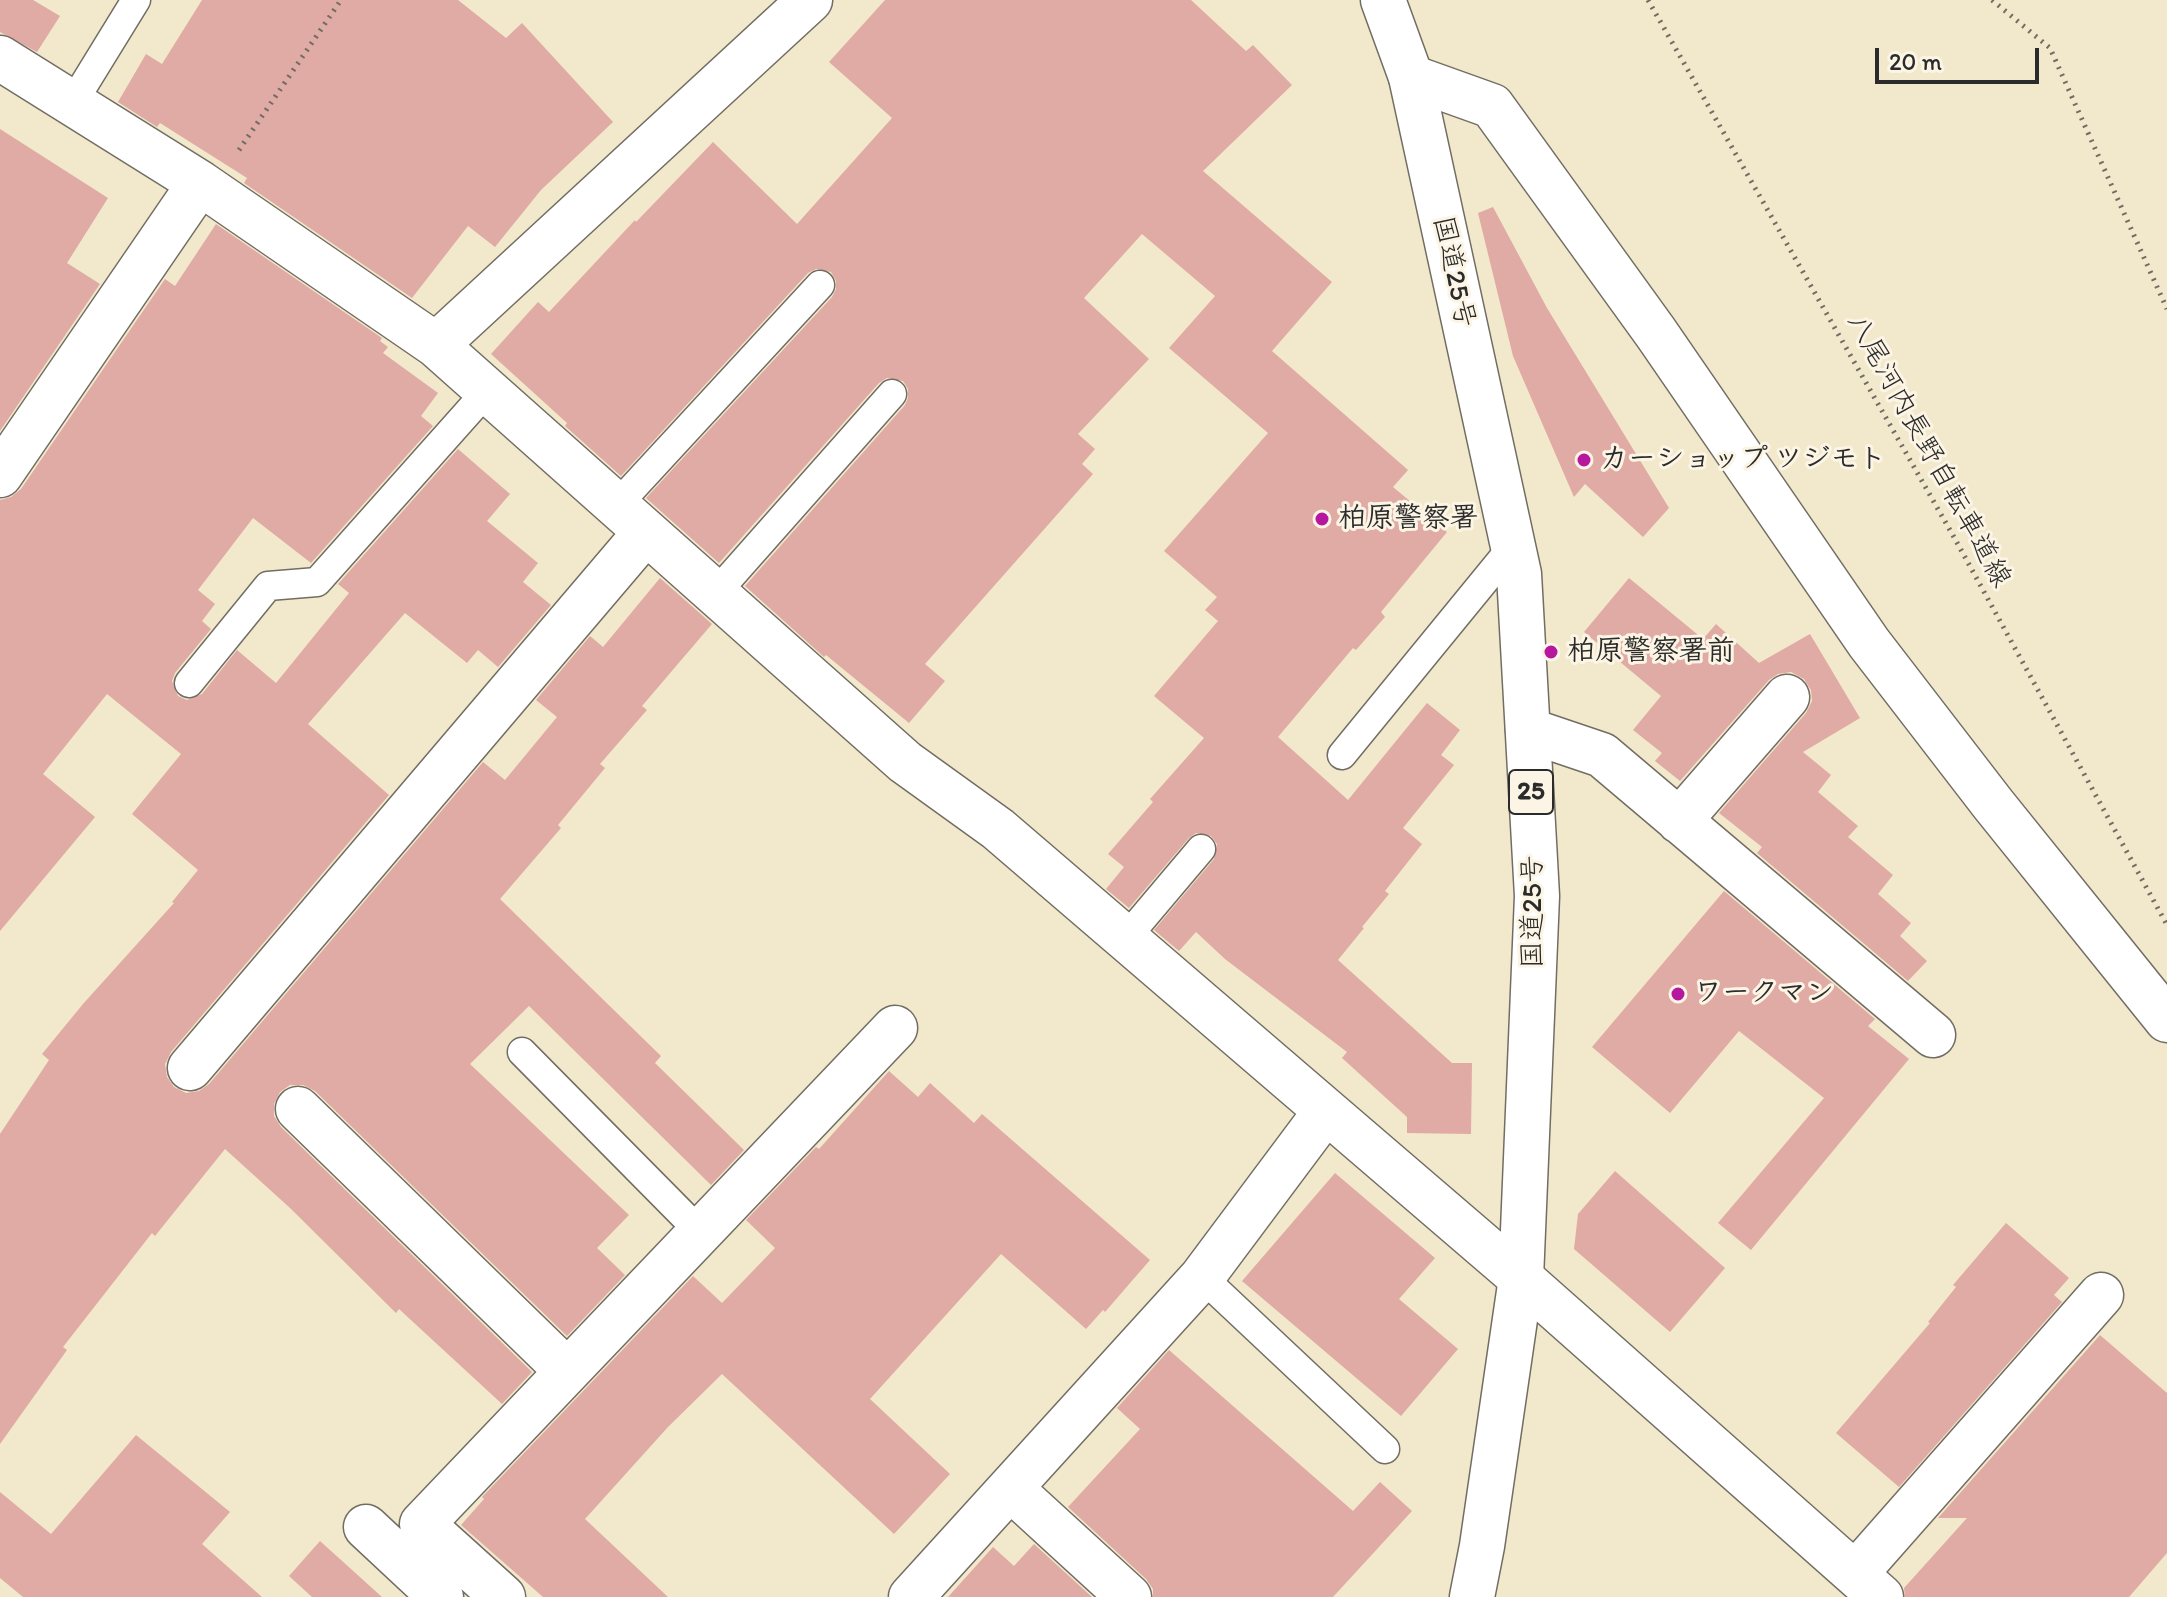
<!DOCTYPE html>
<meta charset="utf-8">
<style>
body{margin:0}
#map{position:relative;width:2167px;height:1597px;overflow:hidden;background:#f2e8cc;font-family:Itim,sans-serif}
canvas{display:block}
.scale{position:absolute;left:1875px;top:48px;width:164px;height:36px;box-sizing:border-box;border:4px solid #2b2b2b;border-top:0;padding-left:10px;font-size:24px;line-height:28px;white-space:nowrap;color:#2b2b2b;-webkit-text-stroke:6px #fcf5e5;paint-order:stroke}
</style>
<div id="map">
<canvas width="2167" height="1597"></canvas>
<div class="scale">20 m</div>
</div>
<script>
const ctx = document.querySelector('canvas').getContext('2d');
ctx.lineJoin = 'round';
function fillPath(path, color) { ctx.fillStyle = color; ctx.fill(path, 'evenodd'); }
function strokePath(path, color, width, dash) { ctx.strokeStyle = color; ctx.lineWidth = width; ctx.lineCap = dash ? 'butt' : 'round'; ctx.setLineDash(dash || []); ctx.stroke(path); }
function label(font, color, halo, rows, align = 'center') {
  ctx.font = font + ' Itim,"Klee One",sans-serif'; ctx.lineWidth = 6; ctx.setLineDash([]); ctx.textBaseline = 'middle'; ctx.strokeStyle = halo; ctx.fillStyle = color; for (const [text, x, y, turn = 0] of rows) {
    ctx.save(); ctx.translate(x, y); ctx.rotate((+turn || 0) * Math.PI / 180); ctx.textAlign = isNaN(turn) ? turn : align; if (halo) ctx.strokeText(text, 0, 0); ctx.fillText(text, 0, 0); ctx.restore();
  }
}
fillPath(new Path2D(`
 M0 0H33L60 16 37 52 0 32Z
 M202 0H458L506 38 522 23 613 122 541 190 495 247 468 226 412 298 244 183 247 178 160 123 157 127 118 102 146 54 162 64Z
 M885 0H1191L1246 51 1253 45 1292 85 1203 171 1332 282 1272 351 1408 470 1393 487 1447 532 1381 612 1385 617 1356 650 1353 648 1278 737 1348 800 1427 703 1460 730 1441 755 1454 765 1403 828 1422 844 1385 891 1389 894 1362 927 1364 928 1338 960 1452 1063H1472L1471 1134 1407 1133V1117L1342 1058 1347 1052 1225 959 1196 932 1179 951 1154 930 1214 859 1217 844 1211 836 1196 833 1189 838 1129 908 1106 889 1124 867 1108 854 1153 802 1150 799 1204 738 1154 696 1218 621 1205 610 1217 597 1164 551 1268 433 1169 348 1215 296 1142 234 1084 298 1149 359 1078 434 1095 449 1082 464 1093 474 925 664 945 681 909 723 826 655 824 657 745 586 905 405 908 398V389L903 381 887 378 879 383 719 563 646 498 832 297 836 289V281L831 272 816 269 808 273 621 476 565 426 567 423 491 354 538 302 549 312 635 220 636 222 713 142 797 224 892 118 829 62Z
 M0 129 108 198 67 263 100 284 0 431Z
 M1493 207 1547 308 1669 508 1643 537 1585 484 1574 497 1513 356 1478 213Z
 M216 224 382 338 380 341 388 347 383 353 438 393 421 416 433 426 311 563 253 518 198 590 215 604 202 621 211 629 175 673 172 681 178 696 187 700 202 694 237 650 276 683 349 593 338 584 458 449 510 494 487 521 538 563 523 582 551 605 498 667 478 650 467 663 405 613 308 724 389 795 171 1052 165 1064 167 1077 174 1087 186 1093 199 1091 209 1084 483 762 505 780 557 717 536 700 590 636 603 647 660 578 712 624 642 706 647 710 600 764 605 768 558 825 561 828 500 899 661 1056 655 1063 744 1150 711 1185 529 1006 470 1064 629 1215 597 1248 625 1275 567 1336 315 1091 303 1085H290L280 1092 274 1104V1116L281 1127 532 1372 502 1404 399 1309 396 1313 290 1208 225 1149 155 1236 152 1233 63 1347 67 1350 0 1444V1134L49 1060 42 1054 83 1004 174 903 172 902 198 870 132 814 181 754 107 694 43 774 95 817 0 931V500L11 497 21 489 165 279 175 286Z
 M1629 578 1703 639 1716 624 1759 663 1810 634 1860 718 1803 752 1831 775 1818 792 1858 826 1848 837 1893 875 1878 894 1911 923 1900 936 1927 961 1908 981 1757 853 1762 847 1719 813 1806 713 1812 701 1811 690 1804 679 1791 672 1778 674 1769 680 1680 781 1655 761 1662 753 1633 730 1661 696 1584 632Z
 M1724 891 1875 1019 1868 1026 1909 1059 1751 1250 1718 1223 1824 1098 1739 1031 1670 1113 1592 1047Z
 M889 1071 918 1097 930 1083 974 1123 982 1114 1150 1260 1105 1312 1103 1310 1086 1329 1001 1254 870 1399 950 1474 894 1534 722 1374 668 1427 585 1519 668 1597H543L461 1525 484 1499 482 1497 693 1276 722 1303 775 1248 746 1220 816 1147 819 1149Z
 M1615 1171 1725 1268 1670 1332 1574 1249 1578 1214Z
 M1335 1173 1435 1258 1399 1299 1458 1349 1401 1416 1242 1281Z
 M2006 1223 2069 1278 2054 1295 2062 1302 1899 1487 1836 1433 1930 1323 1928 1322 1956 1287 1953 1285Z
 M2100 1335 2167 1393V1553L2129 1597H1905L1904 1588 1967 1518H1938Z
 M1169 1350 1353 1511 1380 1482 1412 1511 1333 1597H1153V1589L1146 1579 1068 1507 1140 1429 1117 1408Z
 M136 1435 230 1512 202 1544 262 1597H23L0 1578V1492L51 1534Z
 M320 1541 382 1597H312L289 1576Z
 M1034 1544 1092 1597H948L993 1547 1014 1566Z`), '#e0aaa5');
const service = new Path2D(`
 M72 104 136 0
 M616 506 820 285
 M715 594 892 394
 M189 683 268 586 317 582 487 391
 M1342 755 1513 546
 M1125 939 1201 849
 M522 1052 700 1232
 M1202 1277 1385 1449`);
const minor = new Path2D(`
 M0 58 200 183 436 345 905 762 998 829 1521 1278 1881 1597
 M1411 77 1492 106 1656 333 1869 643 1993 804 2167 1020
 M436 345 810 0
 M0 475 200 183
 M1528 730 1602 755 1933 1035
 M1679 821 1787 697
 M190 1068 646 532
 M298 1109 567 1371
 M1010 1488 1129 1597
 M366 1527 441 1597
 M1855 1574 2101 1295
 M503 1597 422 1524 895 1028
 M911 1597 1202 1277 1326 1111`);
const trunk = new Path2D(`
 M1383 0 1411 77 1519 574 1537 896 1521 1278 1482 1546 1472 1597`);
strokePath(service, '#716d63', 31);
strokePath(minor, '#716d63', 47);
strokePath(trunk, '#716d63', 47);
strokePath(new Path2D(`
 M1648 0 1955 539 2167 925
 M1992 0 2050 48 2167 309
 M239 150 341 0`), '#716d63', 5, [2, 6]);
strokePath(service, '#fff', 28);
strokePath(minor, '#fff', 44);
strokePath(trunk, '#fff', 44);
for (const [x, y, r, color] of [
 [1584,460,8,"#b5179e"],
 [1322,519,8,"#b5179e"],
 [1551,652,8,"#b5179e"],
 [1678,994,8,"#b5179e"]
]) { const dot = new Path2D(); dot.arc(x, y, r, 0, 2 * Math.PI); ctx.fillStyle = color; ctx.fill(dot); strokePath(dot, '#fcf5e5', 3); }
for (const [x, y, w] of [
 [1531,792,44]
]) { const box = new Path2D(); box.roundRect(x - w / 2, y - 22, w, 44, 6); ctx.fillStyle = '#fcf5e5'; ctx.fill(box); strokePath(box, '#2b2b2b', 2); }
label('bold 26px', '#2b2b2b', null, [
 ["25",1531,792]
]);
label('28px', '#2b2b2b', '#fcf5e5', [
 ["国道25号",1453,272,78],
 ["八尾河内長野自転車道線",1928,451,61],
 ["国道25号",1534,912,-90]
]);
label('bold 28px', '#2b2b2b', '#fcf5e5', [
 ["カーショップ ツジモト",1600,460],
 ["柏原警察署",1338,519],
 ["柏原警察署前",1567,652],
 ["ワークマン",1694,994]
], 'left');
</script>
